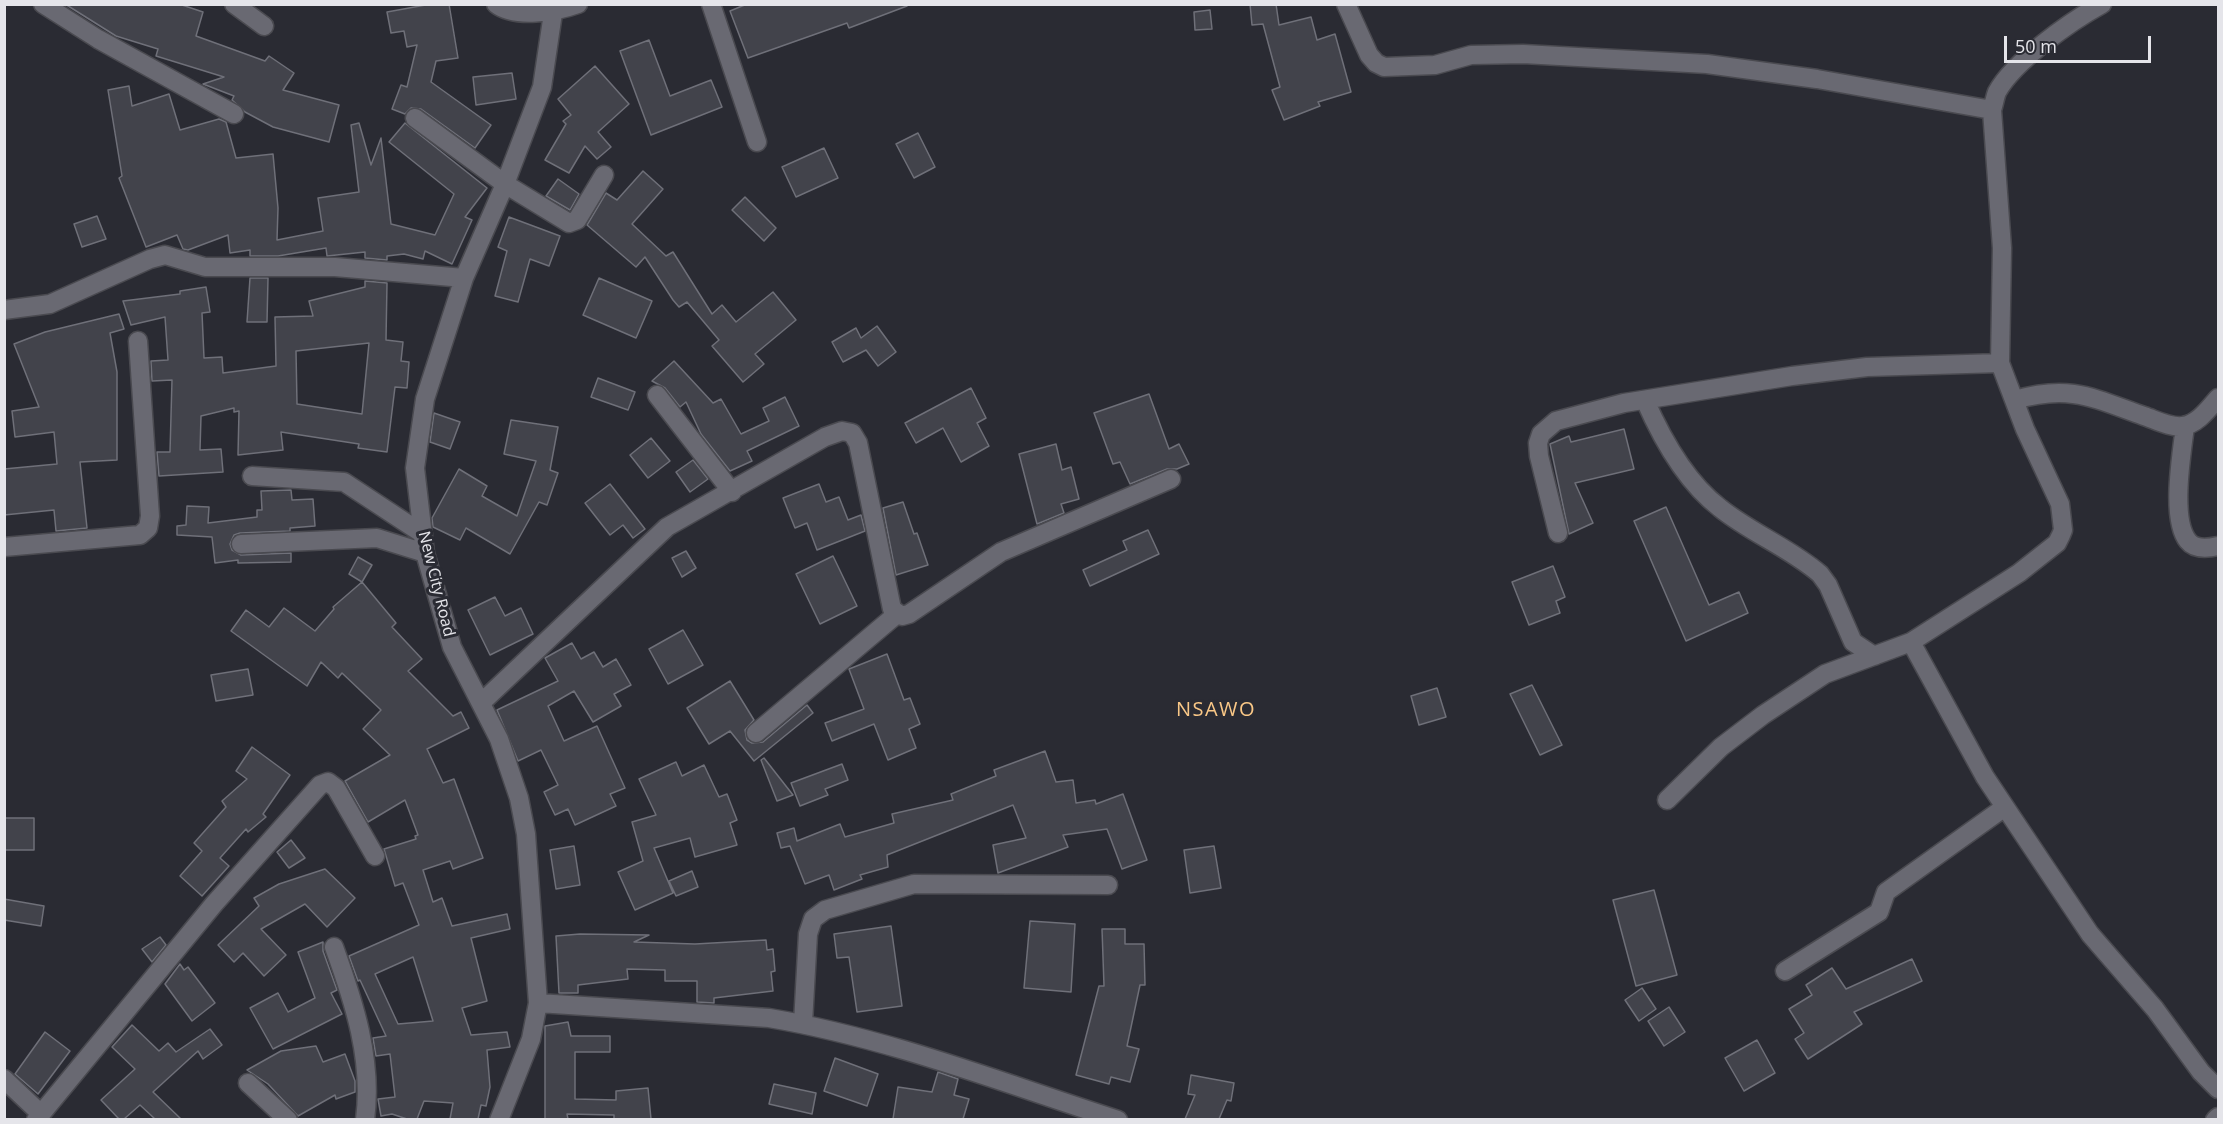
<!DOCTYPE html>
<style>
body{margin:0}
#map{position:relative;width:2223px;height:1124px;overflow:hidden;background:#2a2b33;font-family:"Open Sans",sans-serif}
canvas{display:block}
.frame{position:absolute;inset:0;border:6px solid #e5e5ea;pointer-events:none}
.scale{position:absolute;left:2004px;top:36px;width:147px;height:27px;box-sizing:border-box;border:3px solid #e5e5ea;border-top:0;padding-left:8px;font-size:18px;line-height:21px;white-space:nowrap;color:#e5e5ea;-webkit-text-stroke:4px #2a2b33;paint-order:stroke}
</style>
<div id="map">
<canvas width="2223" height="1124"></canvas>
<div class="frame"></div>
<div class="scale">50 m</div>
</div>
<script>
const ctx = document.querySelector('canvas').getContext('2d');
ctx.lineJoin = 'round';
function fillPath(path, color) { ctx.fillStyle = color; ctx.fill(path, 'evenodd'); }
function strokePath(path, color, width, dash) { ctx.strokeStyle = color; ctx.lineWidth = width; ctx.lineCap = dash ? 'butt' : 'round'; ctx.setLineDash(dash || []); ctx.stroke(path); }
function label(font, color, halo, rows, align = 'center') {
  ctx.font = font + ' "Open Sans",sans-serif'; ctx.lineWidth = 6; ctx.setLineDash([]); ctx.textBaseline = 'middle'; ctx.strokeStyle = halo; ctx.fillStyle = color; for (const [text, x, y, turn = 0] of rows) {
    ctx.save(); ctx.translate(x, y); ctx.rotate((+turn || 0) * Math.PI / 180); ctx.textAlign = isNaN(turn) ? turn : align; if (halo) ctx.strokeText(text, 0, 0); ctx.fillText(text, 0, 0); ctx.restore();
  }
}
const building = new Path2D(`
 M65 4H179L203 12 196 36 265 61 269 56 294 73 283 90 339 105 329 142 273 127 245 112 232 100 234 96 203 84 224 77 156 56 158 49 116 36Z
 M431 4H449L458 58 436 61 431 82 491 125 475 148 421 109 411 108 405 114 392 109 401 85 407 87 417 45 407 47 404 31 391 33 387 12Z
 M747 4H907V6L849 28 847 23 748 58 730 11Z
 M1250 4H1276L1279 25 1311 17 1317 40 1335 34 1351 92 1318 102 1320 106 1284 120 1272 90 1280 87 1263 24 1252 25Z
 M1210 10 1212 29 1195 30 1194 12Z
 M649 40 670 96 711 80 722 107 651 135 620 51Z
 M595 66 629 104 598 132 611 147 597 159 585 146 569 173 545 160 566 124 563 121 571 115 558 99Z
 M512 73 516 99 476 105 473 77Z
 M129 86 132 106 169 94 180 130 219 119 226 122 236 158 273 154 278 208 277 240 323 231 318 198 359 192 351 125 359 123 371 165 381 138 391 224 435 235 454 194 389 142 405 123 487 188 465 217 472 220 452 264 425 251 423 259 404 254 387 256V260L365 258V252L327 256 326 248 278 256H250V250L230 253 228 235 188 250 183 249 177 235 146 247 119 178 122 176 108 90Z
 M918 133 935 167 914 178 896 144Z
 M824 148 838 178 796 197 782 167Z
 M643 171 663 189 632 224 666 256 673 252 712 314 722 305 736 322 773 292 796 320 755 354 764 364 743 382 712 346 719 340 687 302 679 307 673 300 645 257 636 267 587 225 606 193 617 200Z
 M558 179 579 194 570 210 546 196Z
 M745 197 776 228 764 241 732 210Z
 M97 216 106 239 82 247 74 224Z
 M509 217 560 236 549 266 530 259 518 302 495 296 507 251 498 247Z
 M250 278H268L267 322H247Z
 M599 278 652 301 636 338 583 315Z
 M365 281 387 283 386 340 403 342 401 361 409 362 407 388 395 387 387 452 358 448 359 444 281 432 283 450 238 455 239 411 234 412V408L201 416 200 450 221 449 223 472 159 476 157 452H170L172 380 152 381 151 361 168 360 165 317 131 325 123 301 180 294V291L206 287 210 312 202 313 204 358 222 357 223 373 276 366 275 317 313 316 309 301 365 287ZM369 343 362 414 297 404 296 351Z
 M119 314 124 329 110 333 117 372V460L80 462 87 528 56 531 54 510 4 515V469L57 464 54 432 15 437 12 411 39 407 14 344 45 332Z
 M877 326 896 352 878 366 866 350 843 362 832 342 856 328 861 338Z
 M674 361 713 403 721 399 741 434 769 421 763 408 785 397 799 426 747 451 752 461 730 471 701 434 686 402 680 407 665 388 652 381Z
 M598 378 635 392 628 410 591 397Z
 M971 388 986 418 977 423 989 446 961 462 943 428 916 443 905 423Z
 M1149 394 1169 449 1179 444 1189 464 1177 469H1167L1130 484 1120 462 1113 464 1094 413Z
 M434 413 460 422 450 449 430 442Z
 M511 420 558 427 550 470 558 473 547 505 539 502 510 554 466 528 460 540 433 527 432 518 459 469 487 486 482 496 517 516 536 461 504 454Z
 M1624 429 1634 469 1575 483 1593 523 1569 534 1550 444 1569 436 1571 442Z
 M651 438 670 461 648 478 630 455Z
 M1056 444 1062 470 1071 467 1079 499 1061 504 1064 513 1037 524 1019 454Z
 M693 460 708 479 690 492 676 472Z
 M610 484 645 529 633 538 623 525 610 535 585 503Z
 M819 484 826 502 839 497 848 520 861 515 865 531 817 550 807 523 795 528 783 498Z
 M291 490 292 500 313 499 315 526 290 528V531L240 533 234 535 230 544 232 550 241 555 291 553V562L238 563V560L215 563 212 537 177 535V526L186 525 187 506 209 507 208 523 257 517V510H262L261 491Z
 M903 502 914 534 917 533 928 565 896 575 883 508Z
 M1666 507 1709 605 1739 592 1748 613 1686 641 1634 521Z
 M1148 530 1159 554 1090 586 1083 570 1127 550 1123 541Z
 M686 551 696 568 682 577 672 558Z
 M833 556 857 606 820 624 796 574Z
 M358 557 372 565 362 582 349 574Z
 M1553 566 1565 597 1556 601 1560 613 1529 625 1512 582Z
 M362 582 396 623 392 627 422 659 408 671 453 716 461 712 469 728 427 749 443 783 454 779 483 858 453 869 450 861 423 870 433 902 442 898 452 926 507 914 510 929 471 938 487 1001 462 1008 471 1035 507 1032 510 1047 487 1050 490 1087 486 1106 481 1105 478 1119H450L453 1103 424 1101 417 1119H407L392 1114 381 1116 378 1099 395 1097 390 1054 376 1056 373 1038 386 1036 360 980 358 981 349 956 419 925 403 883 395 886 384 849 416 839 415 836 418 835 405 800 368 822 345 781 390 755 363 729 381 710 342 673 338 678 321 662 307 686 231 631 246 610 269 627 284 608 315 631 334 609 333 607ZM413 957 433 1021 398 1024 375 974Z
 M495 597 505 616 521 608 533 634 490 655 468 610Z
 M683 630 703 665 668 684 649 649Z
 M572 643 581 659 594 652 603 667 616 659 631 685 614 694 621 706 593 722 574 691 548 706 564 741 597 726 625 788 610 794 616 806 575 825 568 809 555 815 544 792 558 785 541 750 518 761 497 710 558 681 545 658Z
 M887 654 904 700 910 698 920 724 909 729 916 748 888 760 874 724 832 741 825 723 864 709 849 669Z
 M248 669 253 695 216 701 211 675Z
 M730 681 754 720 745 730 747 740 752 743 763 742 807 705 813 713 754 761 730 731 709 744 687 708Z
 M1532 685 1562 745 1540 755 1510 694Z
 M1437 688 1446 717 1419 725 1411 696Z
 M252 747 290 775 263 814 266 817 248 832 246 829 220 858 229 866 202 896 180 876 202 851 194 843 226 807 222 801 247 779 236 771Z
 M1045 751 1056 782 1073 780 1076 803 1095 800 1096 804 1123 794 1147 860 1122 869 1107 829 1063 835 1068 847 998 873 993 845 1026 838 1013 805 887 855 888 867 860 875 862 879 834 890 829 875 805 884 790 846 781 848 777 833 794 828 797 841 840 824 845 837 894 823 892 814 953 800 951 794 996 776 994 770Z
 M764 758 793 795 777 801 761 760Z
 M676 762 682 776 704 765 719 797 727 794 737 820 730 823 737 845 695 857 690 838 654 848 673 893 635 910 618 872 643 861 632 822 656 815 639 779Z
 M842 764 848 780 825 789 828 795 800 806 791 783Z
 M4 818H34V850H4Z
 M291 840 305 858 289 868 277 852Z
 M574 846 580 885 556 889 550 850Z
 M1214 846 1221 888 1190 893 1184 850Z
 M325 869 355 898 327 927 305 904 261 929 286 955 264 976 243 953 234 962 218 945 259 906 254 898 279 884Z
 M692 871 698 887 676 896 669 881Z
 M1654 890 1677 975 1636 986 1613 900Z
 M4 899 44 906 41 926 4 920Z
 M1030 921 1075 924 1071 992 1024 988Z
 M891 926 902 1006 857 1012 849 957 837 958 834 934Z
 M1102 929H1125V944H1144L1145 985H1140L1127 1046 1139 1049 1130 1082 1111 1077 1109 1084 1076 1075 1099 986H1104Z
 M580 934 649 935 634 942 695 944 766 940 767 950 773 949 775 971 771 972 773 991 714 998V1003L697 1002V981H665V970L627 969 628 979 578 985V993H559L556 936Z
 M160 937 166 945 152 962 142 949Z
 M323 942V951L337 990 331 993 342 1014 273 1049 250 1008 278 993 288 1012 315 998 298 952Z
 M1912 959 1922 981 1854 1012 1862 1024 1808 1059 1795 1039 1804 1033 1789 1009 1812 995 1806 985 1832 968 1846 989Z
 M180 964 184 970 188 967 215 1003 192 1021 165 984Z
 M1642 988 1656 1009 1639 1021 1625 1000Z
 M1669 1007 1685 1032 1664 1046 1648 1021Z
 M568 1022 571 1036H610V1052H575V1099L616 1100V1091L648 1088 651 1119H614V1115L567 1114 568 1119H545V1026Z
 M132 1025 159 1051 168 1043 176 1052 210 1029 222 1045 203 1059 198 1051 153 1092 181 1119H155L140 1105 124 1119H119L101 1100 135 1069 112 1047Z
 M45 1032 70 1051 38 1094 15 1074Z
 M1757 1040 1775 1073 1744 1091 1725 1058Z
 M316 1046 323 1062 345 1054 355 1081V1092L336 1099 335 1095 298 1116 268 1084 247 1070 281 1051Z
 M835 1058 878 1074 867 1106 824 1091Z
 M938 1072 958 1079 954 1095 969 1099 963 1119H893L898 1087 932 1092Z
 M1191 1075 1234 1083 1231 1101 1227 1100 1219 1119H1185L1195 1095 1188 1094Z
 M774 1084 816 1093 812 1114 769 1104Z`);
fillPath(building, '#42434b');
strokePath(building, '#6f7079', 1.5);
const minor = new Path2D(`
 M43 4 98 39 234 114
 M234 4 264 26
 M496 4C515 19 556 12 578 4
 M711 4 757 142
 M1346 4 1369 55 1376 63 1384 67 1435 65 1471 55 1523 54 1707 64 1817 79 1992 110
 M415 118 505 184 569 223 577 220 604 175
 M4 310 50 304 150 259 165 255 205 267H335L464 278
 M657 395 732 492
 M1645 400C1662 439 1686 482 1720 508 1751 533 1790 548 1820 574L1828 585 1853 642 1874 656
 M2015 400C2070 384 2093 398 2144 416 2156 420 2171 428 2183 426 2198 424 2209 408 2218 398
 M2185 426C2182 452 2170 519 2188 541 2195 550 2209 548 2218 546
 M252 476 344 482 423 534
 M1558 533 1539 456 1538 443 1541 434 1556 421 1624 403 1792 376 1867 367 2000 363
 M241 544 377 538 425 553
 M4 547 140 535 148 528 150 516 138 341
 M1911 642 1985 777 2090 934 2155 1009 2201 1072 2218 1089
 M481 703 667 527 825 437 842 431 852 433 858 443 892 609 902 616 909 614 1001 552 1171 479
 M756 733 897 614
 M1667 800 1721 747 1763 715 1825 674 1911 642 2019 573 2057 543 2061 535 2063 530 2060 504 2025 429 2000 363 2002 248 1992 110C1994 104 1995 97 1997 92 2014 61 2071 21 2102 4
 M334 947C354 1002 373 1060 365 1120
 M1785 971 1879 912 1886 892 2005 807
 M538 1003 769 1018C888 1038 1003 1083 1118 1120
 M803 1023 808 934 813 919 825 910 914 884 1108 885
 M4 1079 41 1114 36 1120
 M248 1083 288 1120
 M41 1114 214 904 320 785 328 782 336 788 375 856
 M499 1120 531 1039 538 1003 526 834 519 798 499 739 452 647 425 553 415 468 425 399 464 278 505 184 542 87 553 13
 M2215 1120 2218 1117`);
strokePath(minor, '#4a4a50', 21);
strokePath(minor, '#696972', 18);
label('16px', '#e5e5ea', '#2a2b33', [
 ["New City Road",436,584,76]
]);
ctx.letterSpacing = '1.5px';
label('20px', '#fac887', '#2a2b33', [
 ["NSAWO",1216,710]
]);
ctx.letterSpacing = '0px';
</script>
